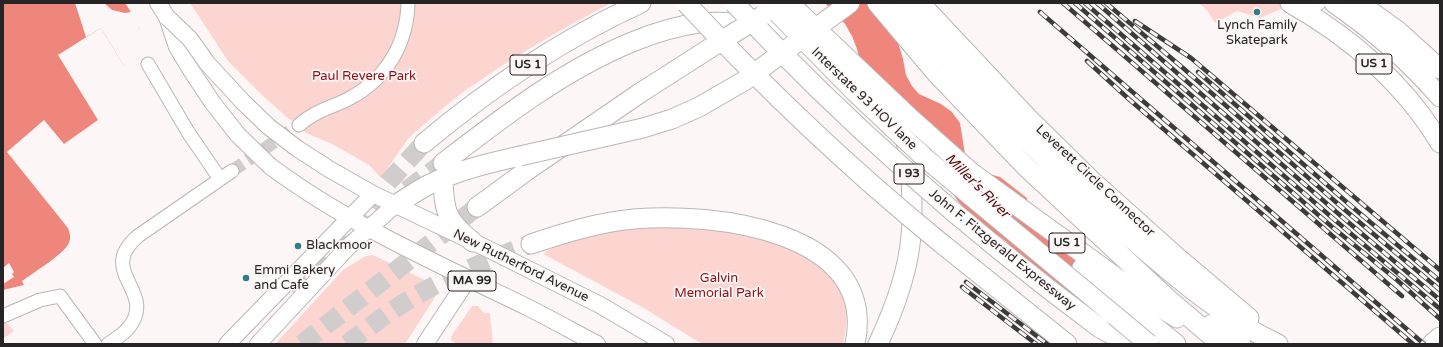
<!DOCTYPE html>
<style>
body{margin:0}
#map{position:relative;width:1443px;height:347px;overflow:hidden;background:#fcf7f6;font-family:"Varela Round",sans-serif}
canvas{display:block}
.frame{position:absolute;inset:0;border:4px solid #262424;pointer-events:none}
</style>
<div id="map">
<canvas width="1443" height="347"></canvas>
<div class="frame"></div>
</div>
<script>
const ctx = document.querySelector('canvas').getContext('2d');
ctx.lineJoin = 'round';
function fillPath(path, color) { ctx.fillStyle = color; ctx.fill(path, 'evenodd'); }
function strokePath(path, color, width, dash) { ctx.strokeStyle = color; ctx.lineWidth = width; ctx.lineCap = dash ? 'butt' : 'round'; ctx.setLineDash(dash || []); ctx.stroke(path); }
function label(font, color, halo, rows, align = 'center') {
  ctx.font = font + ' "Varela Round",sans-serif'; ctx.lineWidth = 3.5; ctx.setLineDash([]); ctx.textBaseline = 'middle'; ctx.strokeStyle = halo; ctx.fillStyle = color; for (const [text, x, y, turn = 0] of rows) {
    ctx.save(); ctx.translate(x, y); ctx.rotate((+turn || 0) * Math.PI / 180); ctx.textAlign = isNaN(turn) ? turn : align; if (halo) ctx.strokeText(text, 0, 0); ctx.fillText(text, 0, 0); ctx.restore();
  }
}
fillPath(new Path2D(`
 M190 3H611C561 29 512 58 466 90 448 103 431 119 414 133L407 140 381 178 369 165 332 144 306 133 299 125 289 119 263 96 228 61Z
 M1197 3H1294L1260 18 1237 11 1215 23C1210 14 1206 7 1197 3Z
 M675 226C690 227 706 227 721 229 732 230 743 234 753 237 807 251 861 278 843 344H702L642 307 543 254C552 247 561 244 571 241 605 230 639 228 675 226Z
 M373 255 431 283 437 291 434 299 405 344H275L344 269 366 256Z
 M472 306H478L484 313H490L493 344H456L451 340 452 335Z
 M3 319 14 331 3 339Z`), '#fdd5d0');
fillPath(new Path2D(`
 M3 3H185L135 31 124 66 101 28 58 55 98 120 64 144 44 120 7 152 68 228C70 233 71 238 69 243 64 254 33 273 22 281L24 285 3 290Z
 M825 3H886L903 59 906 75 912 86 919 94 941 104 952 112 960 123 965 154 971 162 986 173 1000 177 1027 198 1028 205 1078 262 1098 312 1092 313 1019 259C1008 235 990 234 973 217 964 209 955 198 949 188L871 95 865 80 857 49 852 36 845 24Z`), '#ee867c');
fillPath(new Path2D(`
 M75 3H104L112 10 125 13 131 12 125 3H187L141 30 140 28 136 31V34L127 65 124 66 101 28 86 37Z
 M9 263 14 272 12 274 14 277 3 284V268Z`), '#fcf7f6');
strokePath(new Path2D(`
 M232 171 299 125`), '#d1cdcc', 13, [13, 6]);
strokePath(new Path2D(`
 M407 190 443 163
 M295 294 392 178 424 143
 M302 344 477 207
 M347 344C367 329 386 314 407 301 446 277 488 260 531 244`), '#d1cdcc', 19, [19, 10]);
const minor = new Path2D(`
 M1308 10 1319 3
 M148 64 188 132 220 179
 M299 125C304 121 310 116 317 113 327 107 340 104 350 98 386 79 407 44 408 3
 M3 316 40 300 60 296 95 344
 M108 344C116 339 124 334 130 326 156 290 96 272 138 236L232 171`);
const major = new Path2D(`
 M158 3 167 17 177 47 191 70 212 102 238 135
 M298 149 329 169 373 194 486 248 600 305 666 344
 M270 166C349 225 439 264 527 307 551 319 574 332 597 344
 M227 344 373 194
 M258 344 349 246 395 205
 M425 344 468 279`);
const highway = new Path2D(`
 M877 3 936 73 1025 166 1168 299 1221 344
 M900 3C970 86 1046 163 1127 235 1174 276 1221 317 1278 344
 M920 3 1028 118 1091 180 1178 258 1249 318
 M1290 3C1349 36 1405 84 1440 143
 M1334 3C1373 30 1409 61 1440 97
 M1359 3 1398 31 1440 69
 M424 143C491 87 562 39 641 3
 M443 163C503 117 562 71 632 42 654 33 676 26 699 23 720 21 740 23 760 27 775 29 793 32 807 39
 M972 173 1136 292 1177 318
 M443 179C444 213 447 221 473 242
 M395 205C407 198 418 190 430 184 459 170 489 163 520 156
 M477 207 529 169 640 93
 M941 243 1067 344
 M531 244C564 233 599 222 634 219 712 212 879 230 855 344
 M1082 268 1176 344
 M1212 324 1241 344
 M1100 328 1130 344
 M878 344C894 310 908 273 911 236 913 217 912 197 911 178 909 162 908 145 903 130
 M1432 344 1440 337`);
strokePath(minor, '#bbb6b5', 15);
strokePath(major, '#bbb6b5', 18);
strokePath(highway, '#bbb6b5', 21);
strokePath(minor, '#fff', 13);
strokePath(major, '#fff', 16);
strokePath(highway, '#fff', 19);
const rail = new Path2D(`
 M1063 3 1402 296
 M1075 3 1331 226 1397 280 1440 319
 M1085 3 1336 221 1440 309
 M1097 3 1341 216 1440 300
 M1106 3 1183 68 1345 210 1440 290
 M1040 12 1424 344
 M1135 21 1191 58 1440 270
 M1087 61 1131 101 1413 344
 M1198 72 1350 205 1440 281
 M966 282 1047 344
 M962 287 1036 344`);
strokePath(rail, '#3d3b3b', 4.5);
strokePath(rail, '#fcf7f6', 3, [9]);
const majorBridge = new Path2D(`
 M167 17 190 39 207 63 243 102 269 127 298 149
 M238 135 270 166`);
const highwayBridge = new Path2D(`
 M686 3C766 89 850 169 941 243
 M734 3C846 123 968 230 1100 328
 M768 3 854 91 924 157 1149 344
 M789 3 908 116 972 173
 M640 93 729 36 762 16
 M520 156 643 128 672 119 699 107 744 81 850 3`);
strokePath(majorBridge, '#bbb6b5', 18, []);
strokePath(highwayBridge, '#bbb6b5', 21, []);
strokePath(majorBridge, '#fff', 16);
strokePath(highwayBridge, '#fff', 19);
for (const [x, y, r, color] of [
 [1257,12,4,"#347b86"],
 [298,246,4,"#347b86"],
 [246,278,4,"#347b86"]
]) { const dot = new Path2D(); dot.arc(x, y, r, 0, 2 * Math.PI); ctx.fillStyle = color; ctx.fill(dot); strokePath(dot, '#fcf7f6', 1.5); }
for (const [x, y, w] of [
 [1374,64,36],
 [528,65,36],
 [909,174,30],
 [1067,243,36],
 [472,281,48]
]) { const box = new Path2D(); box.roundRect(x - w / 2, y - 10, w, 20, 3); ctx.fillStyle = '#fcf7f6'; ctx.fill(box); strokePath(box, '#262424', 1); }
label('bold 12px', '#262424', null, [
 ["US 1",1374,64],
 ["US 1",528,65],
 ["I 93",909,174],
 ["US 1",1067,243],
 ["MA 99",472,281]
]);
label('13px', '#262424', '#fcf7f6', [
 ["Lynch Family",1257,26,"center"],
 ["Skatepark",1257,41,"center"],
 ["Blackmoor",306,246],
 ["Emmi Bakery",254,271],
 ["and Cafe",254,286]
], 'left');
label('13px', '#8f0f14', '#fcf7f6', [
 ["Paul Revere Park",364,77],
 ["Galvin",719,279],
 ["Memorial Park",719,294]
]);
label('13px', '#262424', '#fcf7f6', [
 ["Interstate 93 HOV lane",864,99,44],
 ["Leverett Circle Connector",1095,181,43],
 ["John F. Fitzgerald Expressway",1002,250,39],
 ["New Rutherford Avenue",521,266,26]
]);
label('italic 14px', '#4f0f0d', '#fcf7f6', [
 ["Miller's River",977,186,45]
]);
</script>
